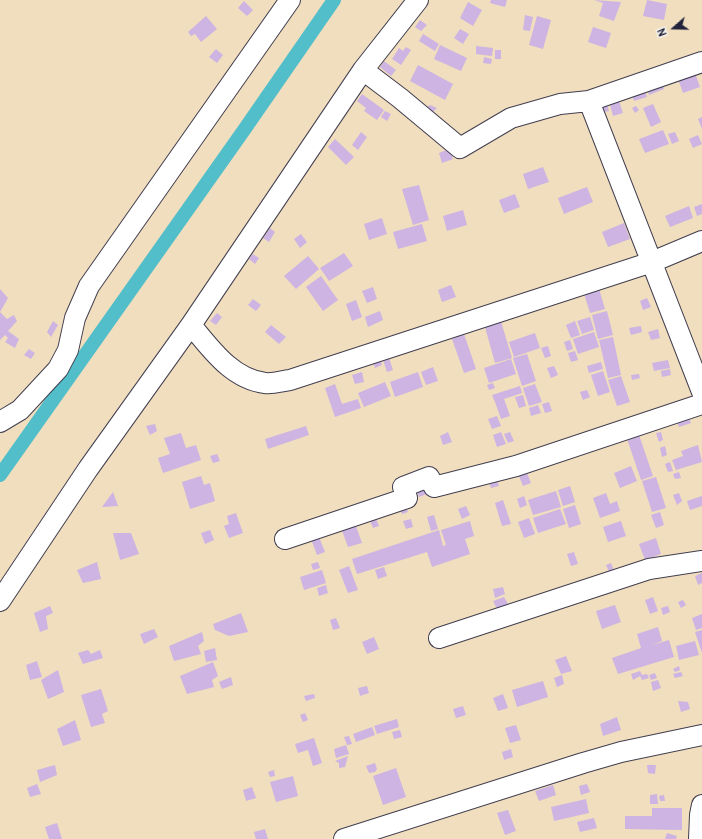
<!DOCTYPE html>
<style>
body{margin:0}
#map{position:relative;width:702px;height:839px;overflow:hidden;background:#f1debe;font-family:Pangolin,sans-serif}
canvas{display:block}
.north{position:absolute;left:654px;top:8px;width:40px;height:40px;-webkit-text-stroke:3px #f6f6f2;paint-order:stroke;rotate:250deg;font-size:11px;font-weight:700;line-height:16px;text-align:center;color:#22223b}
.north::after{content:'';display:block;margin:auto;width:14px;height:18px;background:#22223b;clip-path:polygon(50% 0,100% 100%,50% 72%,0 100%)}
</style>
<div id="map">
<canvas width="702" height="839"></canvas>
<div class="north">N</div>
</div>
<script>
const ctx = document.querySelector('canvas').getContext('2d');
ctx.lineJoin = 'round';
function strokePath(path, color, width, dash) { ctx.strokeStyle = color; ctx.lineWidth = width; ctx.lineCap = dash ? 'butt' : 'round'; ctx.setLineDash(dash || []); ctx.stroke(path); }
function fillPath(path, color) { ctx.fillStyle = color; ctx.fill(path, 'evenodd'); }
strokePath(new Path2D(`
 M0 475 244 130 334 0`), '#51bec9', 14);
fillPath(new Path2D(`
 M491 0H507L505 7 490 3Z
 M594 0 621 2 614 21 599 16 603 3Z
 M647 0 667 4 664 20 643 16Z
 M244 1 253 10 247 16 238 8Z
 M468 2 482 10 473 26 460 18Z
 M525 15 533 17 530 31 523 30Z
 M206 16 217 29 201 42 195 34 191 36 188 32Z
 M537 16 551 20 543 49 529 45Z
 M420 20 427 25 421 31 415 27Z
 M593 27 611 33 606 48 588 42Z
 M460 29 469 34 463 44 454 38Z
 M423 34 439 44 435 51 419 41Z
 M440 45 467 58 461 71 434 59Z
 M476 46 493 48 492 56 476 54Z
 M406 47 411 50 401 65 392 59 399 48 403 51Z
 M216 49 223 55 217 63 209 57Z
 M495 50H501V59H495Z
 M484 57 492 59 491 64 483 63Z
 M384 61 396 70 391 76 380 67Z
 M418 65 453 84 445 100 410 81Z
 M695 73 700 87 683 93 678 79Z
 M661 80 664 89 649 95 646 86Z
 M643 85 647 97 634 101 630 90Z
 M362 94 384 110 377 120 364 111 366 108 357 101Z
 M618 98 623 113 613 116 609 101Z
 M607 104 609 111 604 112 601 106Z
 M653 104 661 122 651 127 643 108Z
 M430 105 437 108 433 112 427 107Z
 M636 106 639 110 635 113 632 108Z
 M385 111 391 114 387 121 381 117Z
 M702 117V129L698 119Z
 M663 130 669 144 645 153 639 139Z
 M361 132 367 137 358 150 352 145Z
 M675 132 679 141 672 144 668 134Z
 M698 135 702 144 693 148 689 139Z
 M335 139 354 157 346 165 328 147Z
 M449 149 453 159 442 163 439 153Z
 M543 167 549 182 528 189 523 174Z
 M419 185 429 220 413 225 402 189Z
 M587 187 593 202 564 214 558 198Z
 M515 194 520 207 504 213 499 200Z
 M702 204V214L697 216 694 207Z
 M689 206 693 218 670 227 665 216Z
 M463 210 467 225 447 231 443 216Z
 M382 218 387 234 369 240 364 224Z
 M624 223 630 239 608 247 602 232Z
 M422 224 427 241 398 249 393 232Z
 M270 228 275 232 269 242 263 238Z
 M301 234 307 242 300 248 294 239Z
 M344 253 353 266 329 281 320 268Z
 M253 254 259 258 255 264 249 259Z
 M308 256 319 269 296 289 284 276Z
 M321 276 338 300 323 311 306 287Z
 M597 282 605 309 590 313 582 287Z
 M451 285 456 297 442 302 438 290Z
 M373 287 377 299 367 303 362 291Z
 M0 289 8 298 0 312 7 319 14 315 17 321 8 331 19 339 15 348 5 342 8 338 5 335 0 340Z
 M647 298 651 307 643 310 640 301Z
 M253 299 261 305 256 311 248 305Z
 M356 300 362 317 352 321 346 304Z
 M380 311 383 320 368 327 365 317Z
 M607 311 613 335 598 339 592 315Z
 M217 313 222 317 216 325 210 321Z
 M499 315 512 358 495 363 483 320Z
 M590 317 594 330 582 334 577 321Z
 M53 321 58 325 51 337 47 332Z
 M575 321 580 335 571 338 566 325Z
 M271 325 286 337 279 344 265 332Z
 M641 326 642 332 631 335 629 328Z
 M658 329 660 338 651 340 648 332Z
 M594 332 599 347 578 354 573 339Z
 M535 333 540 348 514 357 509 342Z
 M464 334 476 369 464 373 452 339Z
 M613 337 621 375 608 378 599 340Z
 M570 340 573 349 567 351 564 342Z
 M548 346 551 356 545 358 541 348Z
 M29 349 35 353 31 359 24 355Z
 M575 351 578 360 571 362 568 353Z
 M387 352 393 370 387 372 381 354Z
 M378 354 382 365 375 368 371 357Z
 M527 354 536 381 522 386 513 358Z
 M511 359 516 374 489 383 484 368Z
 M668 360 670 368 654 371 652 363Z
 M601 362 603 369 589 373 587 366Z
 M554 366 558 375 551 378 547 368Z
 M433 367 438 381 426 385 421 372Z
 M670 369 671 375 662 377 661 371Z
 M603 371 610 392 598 396 591 375Z
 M362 372 364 382 355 384 352 375Z
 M418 372 423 387 395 397 390 382Z
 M639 374 640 378 632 380 631 375Z
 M621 376 630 402 617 406 608 380Z
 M385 382 391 396 364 407 358 393Z
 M493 383 495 388 489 390 487 385Z
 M335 384 342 404 358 399 361 408 335 417 325 388Z
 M535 384 542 402 529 406 523 388Z
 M520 386 522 393 504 399 510 416 501 419 495 402 502 399 495 402 492 395Z
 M587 390 590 397 583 400 580 392Z
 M523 395 526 406 519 408 515 397Z
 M549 402 552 411 545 413 542 404Z
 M538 405 541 413 531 416 529 408Z
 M688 415 691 423 679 427 676 419Z
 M497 416 501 426 492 429 488 419Z
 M155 424 157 431 150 435 146 426Z
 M306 426 309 435 268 449 265 439Z
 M448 432 452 442 443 445 440 436Z
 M501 432 506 444 497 447 493 435Z
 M510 432 514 441 508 443 504 434Z
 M638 432 653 476 641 480 626 436Z
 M661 432 663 440 659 442 656 433Z
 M181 433 186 448 196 445 201 460 163 473 158 458 170 454 164 438Z
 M698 445 702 462 676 470 672 460 683 456 681 451Z
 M665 446 667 455 662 457 660 448Z
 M217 454 220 461 213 463 210 456Z
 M670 462 673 471 668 472 665 464Z
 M631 466 637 481 620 488 614 473Z
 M525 468 531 483 523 486 517 471Z
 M679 472 681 478 675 479 673 474Z
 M201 476 204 485 210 483 215 501 190 509 182 482Z
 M496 477 499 486 491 488 488 479Z
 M656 477 666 508 652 512 642 481Z
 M423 486 427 494 419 497 416 489Z
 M570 486 575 502 563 506 558 490Z
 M556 491 561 507 533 515 528 500Z
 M113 492 118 506 102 507Z
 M606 493 610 504 617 501 620 511 600 518 593 498Z
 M679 493 682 501 677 505 673 495Z
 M524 496 527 505 520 508 517 499Z
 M702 496V506L690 510 687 501Z
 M503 500 511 524 502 526 495 503Z
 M405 505 408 512 402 514 399 508Z
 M575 505 581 524 569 528 563 509Z
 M466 506 470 515 462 519 458 509Z
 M560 509 566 524 538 533 533 518Z
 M660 512 664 525 656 528 651 515Z
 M236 513 243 533 229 538 224 526 229 524 227 516Z
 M434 515 438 529 431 531 427 517Z
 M375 516 379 526 373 528 369 518Z
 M529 518 535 534 524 538 518 522Z
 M411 519 413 527 406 529 403 521Z
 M470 521 474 536 465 539 470 554 432 567 427 552 357 574 352 559 439 530 443 546 446 545 441 530Z
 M621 521 626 536 608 542 603 527Z
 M355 523 362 543 348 547 341 528Z
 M210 530 214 540 205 544 201 533Z
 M113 533H131L139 554 120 560Z
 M319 537 325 552 317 555 311 539Z
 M656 538 661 554 645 560 639 544Z
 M574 552 578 564 571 566 567 554Z
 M97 562 101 579 83 583 77 570Z
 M318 562 320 568 313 570 311 564Z
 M611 563 614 571 609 572 606 565Z
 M349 566 358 590 348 593 339 570Z
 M384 567 387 576 378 579 375 570Z
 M322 570 326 583 304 590 300 577Z
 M702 573V583L698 585 695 576Z
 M326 585 328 593 319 596 317 588Z
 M503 587 505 594 495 598 493 589Z
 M504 597 508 604 497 609 493 601Z
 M653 597 658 611 650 614 645 600Z
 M683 600 686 605 681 608 678 602Z
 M615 605 621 622 602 629 596 611Z
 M50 606 53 613 46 616 48 629 40 632 34 613Z
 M668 606 670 612 663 615 661 608Z
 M241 613 248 632 229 636 215 630 213 624Z
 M702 614V628L696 630 692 618Z
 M336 618 340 628 333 630 330 620Z
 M658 627 662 641 652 645 669 640 674 657 618 674 612 658 641 648 637 634Z
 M154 629 158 637 144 644 140 634Z
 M702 630V653L695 632Z
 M202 632 204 641 198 646 201 654 174 661 169 646Z
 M374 637 379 649 367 654 362 642Z
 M695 641 699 655 679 660 676 646Z
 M215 648 217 660 206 662 204 651Z
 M88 650 91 654 100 650 103 658 83 664 78 653Z
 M566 656 572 671 561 674 555 660Z
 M37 661 42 677 30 680 26 665Z
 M213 662 218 676 212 680 214 687 187 694 180 676Z
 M679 666 680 670 675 672 673 669Z
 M58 670 64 692 48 699 41 680Z
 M640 671 642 675 647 674 649 678 642 680 640 676 633 680 631 674Z
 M681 672 683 676 675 678 673 674Z
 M655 673 657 678 651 680 649 675Z
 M562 675 564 684 557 687 554 678Z
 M231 677 233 685 222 689 219 682Z
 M658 680 661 688 653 691 651 682Z
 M543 681 548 697 517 707 512 690Z
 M367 686 369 693 360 696 358 688Z
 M101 689 108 711 102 714 105 723 91 727 81 695Z
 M314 694 315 698 306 701 304 696Z
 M503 694 508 708 498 711 493 698Z
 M678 701 688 702 690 709 681 712Z
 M463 706 466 715 456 718 453 709Z
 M305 713 308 720 303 722 300 715Z
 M617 717 621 730 603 736 600 724Z
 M397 719 399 727 377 734 374 726Z
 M75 720 81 740 63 746 57 729Z
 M516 725 521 740 510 743 505 728Z
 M372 727 375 735 356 742 353 734Z
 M400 730 402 737 394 739 392 732Z
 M349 736 352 744 347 745 344 737Z
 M314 738 322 763 313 766 308 750 298 753 295 744Z
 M346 745 349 754 336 758 334 749Z
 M511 749 513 757 504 760 502 752Z
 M348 756 345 767 339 768V763L335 761Z
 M375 763 377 769 375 772 369 773 366 766Z
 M55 765 57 775 40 782 37 770Z
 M647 765H656L655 774 648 773Z
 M396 768 406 797 383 805 373 776Z
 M274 770 275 776 270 777 268 772Z
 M293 776 298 796 276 802 270 782Z
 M37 784 41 794 30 797 27 788Z
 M587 784 590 792 581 795 579 786Z
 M553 785 556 795 539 801 535 791Z
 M252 787 256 798 246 801 243 790Z
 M657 794 658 804H650V795Z
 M664 795 665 801H660L659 796Z
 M586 799 589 813 554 821 551 807Z
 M652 808H682V830L625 829V816H652Z
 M508 810 516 831 505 835 497 813Z
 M594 818 597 828 580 832 577 822Z
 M57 823 62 839H49L45 827Z
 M265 829 268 839H256L254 832Z
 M667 833 677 836 676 839H665Z`), '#cdb4e2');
const minor = new Path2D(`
 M363 70 400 98 460 148 511 118 560 104 589 101 702 62
 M589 101 702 392
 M191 325C211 349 232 379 265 383 273 384 282 381 290 380L652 262 702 241
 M0 422 20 410 58 369 68 350 75 318 89 286 290 0
 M285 539 407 498 403 487 429 477 434 487 516 466 702 404
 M0 601 88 469 191 325 363 70 418 0
 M439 638 649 569 702 561
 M344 839 583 763 621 752 702 735
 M699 839 700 815 702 805`);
strokePath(minor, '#413e4f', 22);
strokePath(minor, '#fff', 20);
</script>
